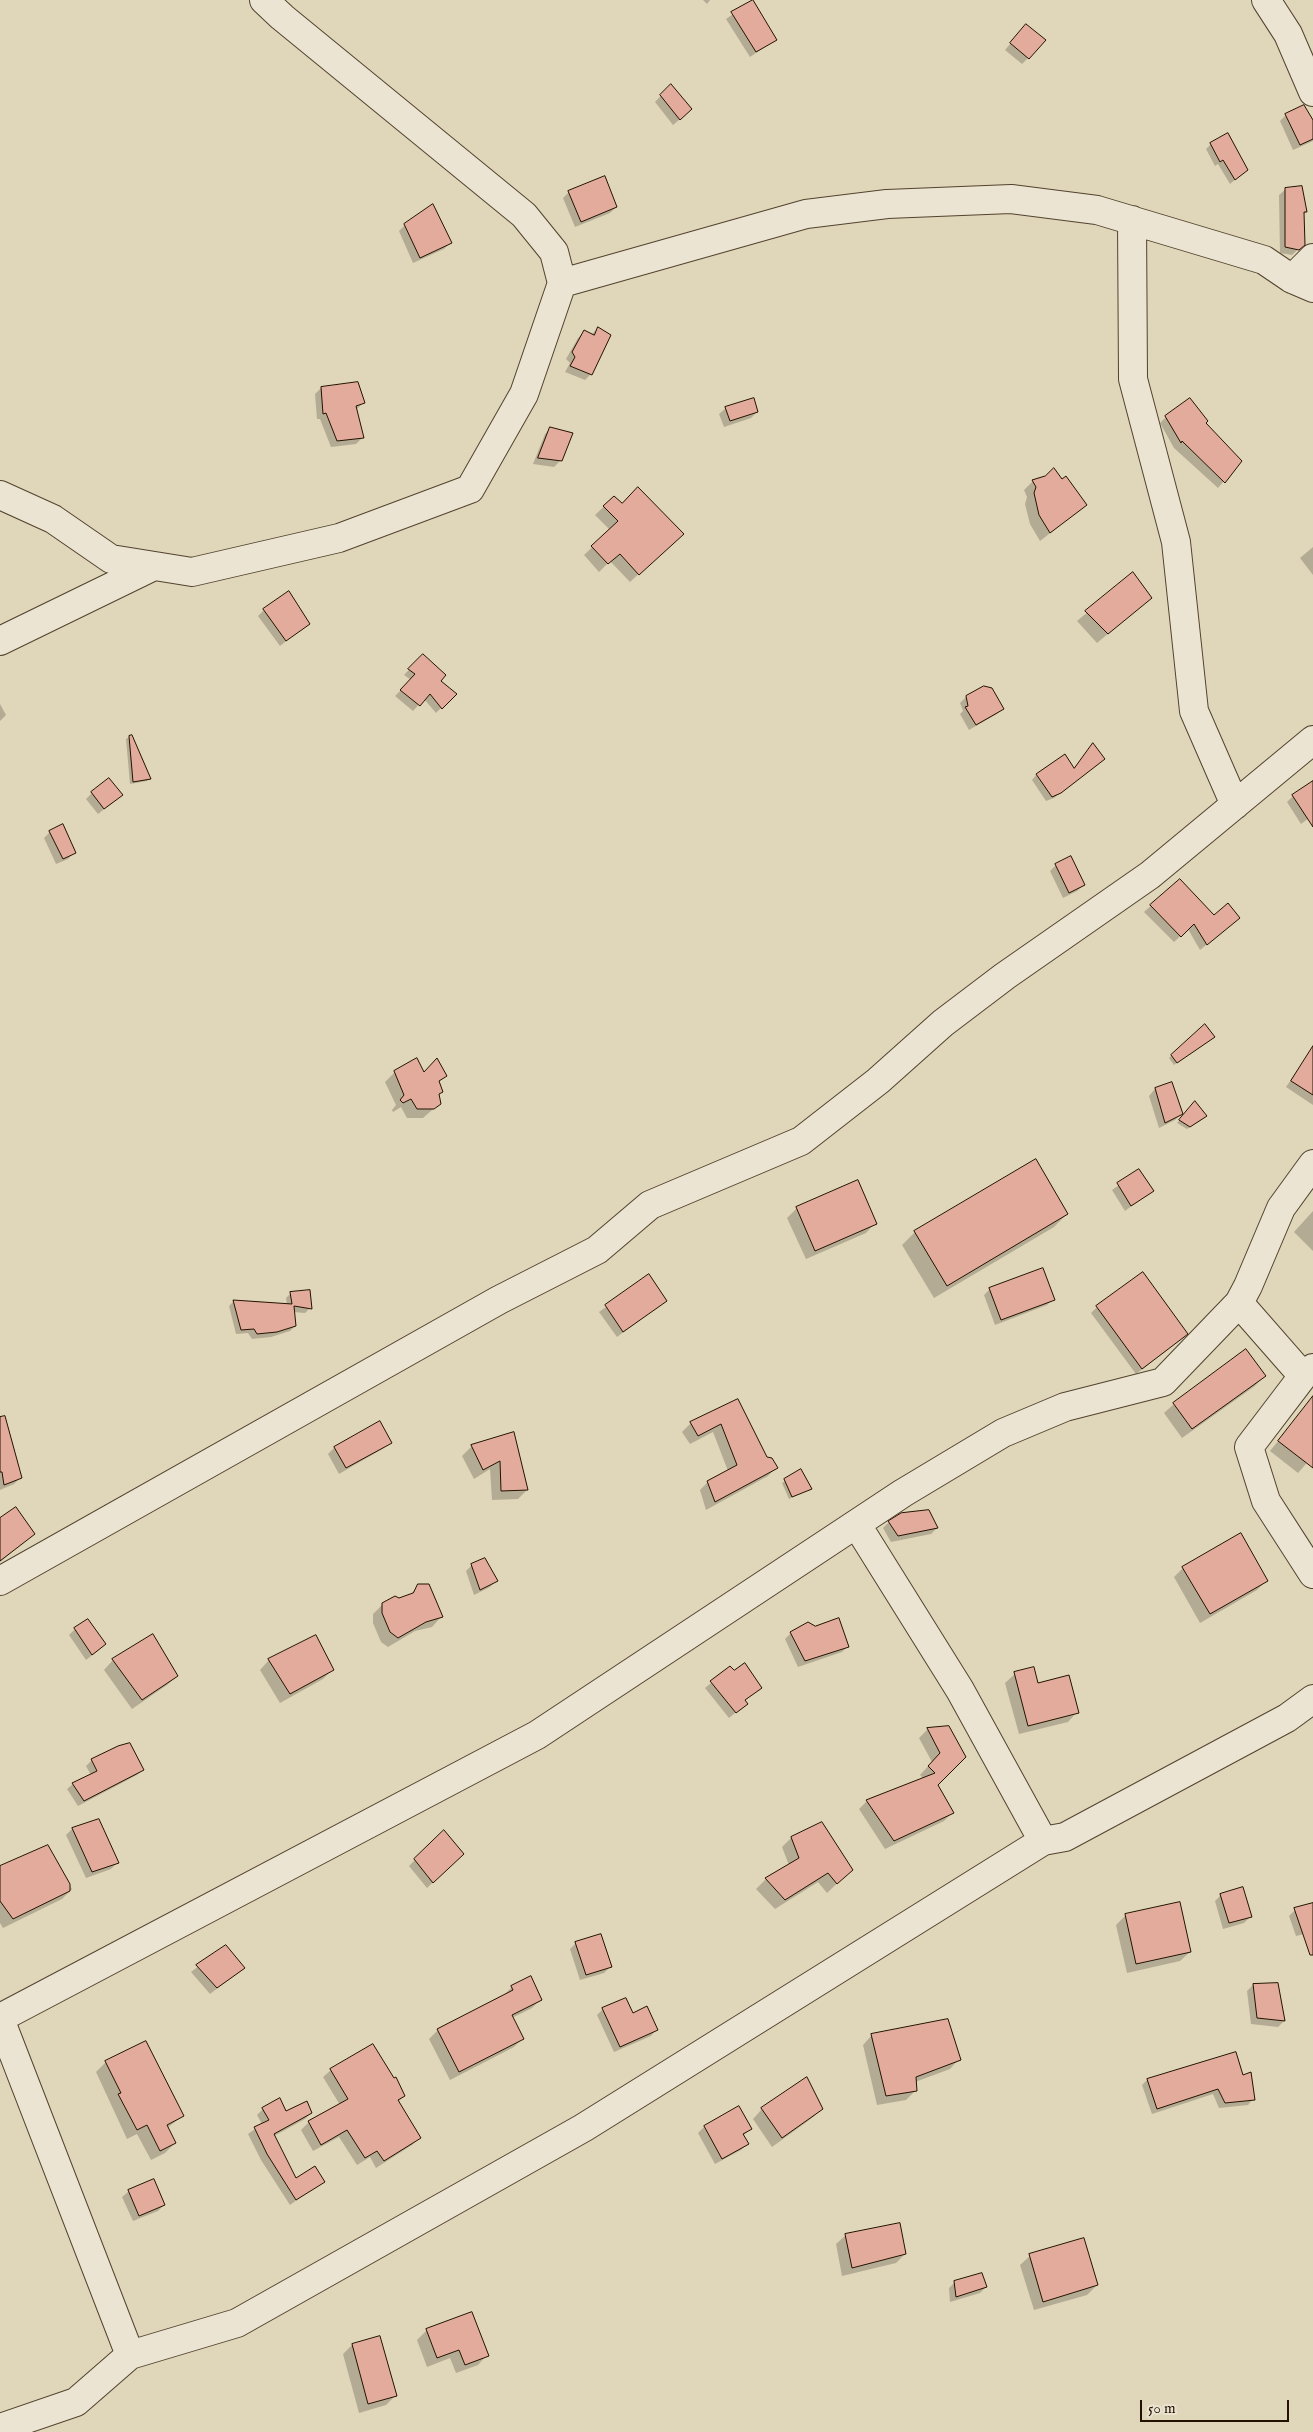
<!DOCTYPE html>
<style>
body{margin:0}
#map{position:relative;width:1313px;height:2432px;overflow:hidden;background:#e0d6b9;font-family:"IM FELL English",serif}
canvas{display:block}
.scale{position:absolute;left:1140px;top:2400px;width:149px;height:22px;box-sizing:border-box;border:2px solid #231200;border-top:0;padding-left:6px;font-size:15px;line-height:18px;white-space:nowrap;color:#231200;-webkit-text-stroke:4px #ebe4d2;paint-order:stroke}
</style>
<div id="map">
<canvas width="1313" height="2432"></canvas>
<div class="scale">50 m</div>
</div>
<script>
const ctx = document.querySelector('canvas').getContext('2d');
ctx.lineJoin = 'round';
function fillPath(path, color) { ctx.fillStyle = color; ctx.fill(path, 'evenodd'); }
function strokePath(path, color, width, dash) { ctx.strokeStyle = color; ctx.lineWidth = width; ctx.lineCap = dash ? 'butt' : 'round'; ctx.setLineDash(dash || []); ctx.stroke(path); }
fillPath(new Path2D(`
 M703 0H710L707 4Z
 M752 1 775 40 750 57 726 19Z
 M1026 25 1028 58 1022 64 1005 50Z
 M671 85 685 115 673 125 655 102Z
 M1286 115 1313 124V141L1293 150 1280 121Z
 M1211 144 1242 174 1230 184 1218 164 1215 166 1206 149Z
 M1286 189 1306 212 1303 215 1304 244 1292 255 1280 253 1279 195Z
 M569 192 616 207 610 213 575 227 563 198Z
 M405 225 450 243 444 249 413 263 399 231Z
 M598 328 591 374 585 380 565 372 570 363 566 359 578 338 584 332 591 335Z
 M321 388 363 403 356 410 362 438 356 444 331 447 320 419H317L315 394Z
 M726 408 757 412 751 418 724 427 719 414Z
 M1166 417 1241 461 1218 488 1174 448 1160 423Z
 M551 428 560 461 554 467 533 464 545 434Z
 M1033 481 1086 505 1040 541 1030 524 1025 504 1027 497 1024 490Z
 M614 497 673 542 630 582 610 561 599 572 584 555 610 530 595 515Z
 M1313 547V575L1300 558Z
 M1133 574 1151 598 1097 643 1077 621Z
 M264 610 308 624 280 646 258 616Z
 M423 655 439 681 455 694 436 713 424 699 413 711 395 696 411 680 404 675Z
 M966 697 1003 708 997 714 969 730 960 714 963 711 960 703Z
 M0 704 6 715 0 721Z
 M129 737 149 779 147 781 130 784 126 739Z
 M1104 759 1054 798 1046 801 1032 780 1037 774 1073 769Z
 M1313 792V815L1301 824 1287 802 1293 796Z
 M92 793 115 801 98 814 86 799Z
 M50 832 75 852 68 859 56 864 44 838Z
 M1056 865 1084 885 1077 891 1063 898 1050 871Z
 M1180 880 1213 917 1232 924 1200 950 1188 929 1174 942 1144 912Z
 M1205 1026 1211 1039 1174 1065 1169 1058Z
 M1310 1053 1313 1056V1105L1286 1087Z
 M395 1072 445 1076 438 1083 441 1092 438 1095 440 1103 423 1118H407L401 1107 393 1112 392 1110 396 1105 385 1082Z
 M1171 1084 1181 1114 1175 1120 1159 1128 1149 1096 1155 1089Z
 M1195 1103 1203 1119 1187 1129 1177 1123Z
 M1139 1171 1152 1191 1125 1211 1112 1190Z
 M797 1208 875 1223 866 1233 806 1259 787 1218Z
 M1313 1211V1251L1294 1232Z
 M1067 1214 1054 1227 934 1298 902 1245 915 1232Z
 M649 1276 666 1301 617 1337 599 1312Z
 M990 1289 1053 1299 1047 1305 995 1325 984 1295Z
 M291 1293 310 1308 305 1313 293 1312 295 1326 290 1331 271 1337 252 1339 248 1333 236 1334 229 1306 234 1301 287 1305 286 1298Z
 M1097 1307 1180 1340 1136 1374 1091 1313Z
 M1246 1351 1264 1376 1255 1386 1182 1438 1164 1413 1174 1404Z
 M1313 1398V1456L1298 1473 1270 1451Z
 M737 1401 766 1458 776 1468 768 1476 706 1510 700 1490 708 1482 728 1471 713 1432 690 1444 682 1432 691 1423Z
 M380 1423 391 1442 384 1448 339 1474 328 1454 334 1448Z
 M513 1434 527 1490 518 1499 492 1500 490 1469 474 1479 462 1456 472 1446Z
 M0 1447 20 1478 14 1484 0 1490Z
 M800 1471 810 1489 789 1499 782 1483Z
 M0 1520 34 1534 0 1562Z
 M889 1522 937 1528 931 1534 891 1542 883 1528Z
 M472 1565 496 1581 490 1587 474 1595 466 1571Z
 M1183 1568 1267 1580 1257 1590 1200 1623 1174 1577Z
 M419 1585 441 1617 432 1627 415 1631 388 1647 381 1642 373 1623V1614L383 1604 409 1596Z
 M814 1628 848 1646 842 1652 798 1667 785 1639 791 1633Z
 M75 1629 99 1650 86 1660 69 1635Z
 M153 1636 177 1676 167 1685 132 1709 104 1670 113 1660Z
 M269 1660 332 1670 323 1679 280 1703 260 1670Z
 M730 1668 761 1688 744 1701 746 1704 729 1718 705 1688Z
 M1015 1674 1038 1685 1077 1712 1068 1722 1019 1734 1005 1683Z
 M948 1727 937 1785 952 1813 944 1821 885 1849 859 1809 867 1801 924 1779 920 1775 932 1762 919 1738 928 1729Z
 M92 1760 142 1770 137 1775 78 1806 67 1789 73 1784 91 1775 86 1766Z
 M99 1821 117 1863 111 1869 86 1878 66 1835 72 1829Z
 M443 1832 456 1860 427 1888 409 1866Z
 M791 1838 851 1870 827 1893 818 1882 775 1909 756 1889 766 1879 789 1865 782 1847Z
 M47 1847 72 1889 62 1899 3 1928 0 1923V1867Z
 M1221 1895 1250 1917 1244 1923 1223 1929 1215 1901Z
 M1313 1905V1932L1296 1936 1289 1916 1295 1910Z
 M1126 1915 1190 1952 1180 1961 1127 1973 1116 1925Z
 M576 1943 610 1967 604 1973 580 1980 570 1949Z
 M225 1946 244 1968 210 1994 191 1972Z
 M1277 1984 1284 2021 1278 2027 1251 2024 1247 1991 1253 1985Z
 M512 1987 541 1999 532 2008 512 2018 523 2038 514 2047 450 2080 429 2039 438 2030 503 1996Z
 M603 2009 632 2015 657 2029 651 2036 614 2052 597 2015Z
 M872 2035 959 2059 950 2069 915 2082 916 2090 906 2100 877 2105 863 2045Z
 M106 2062 183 2116 167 2128 175 2143 165 2153 151 2160 137 2134 127 2139 96 2072Z
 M331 2070 404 2096 398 2102 420 2137 412 2145 376 2168 370 2157 357 2165 339 2137 313 2151 301 2130 309 2122 340 2105 323 2077Z
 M1242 2077 1253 2099 1248 2105 1219 2108 1213 2094 1152 2114 1142 2085 1147 2080Z
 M739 2108 750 2129 743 2136 747 2144 741 2150 715 2164 698 2133 704 2127Z
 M263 2109 286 2113H311L305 2119 274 2136 295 2180 323 2181 290 2205 261 2160 248 2134 262 2124 257 2115Z
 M762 2109H822L812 2118 772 2147 753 2119Z
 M129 2191 164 2205 158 2211 133 2221 122 2197Z
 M846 2235 905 2254 896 2263 842 2276 836 2244Z
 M1030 2256 1097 2285 1087 2295 1034 2310 1020 2265Z
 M955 2282 986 2287 980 2293 950 2302 949 2288Z
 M427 2330 487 2355 478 2365 456 2373 450 2358 427 2367 417 2340Z
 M379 2338 395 2396 386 2405 359 2413 343 2354 352 2345Z`), '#0003');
const building = new Path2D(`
 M753 0 777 40 756 52 731 12Z
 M1026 24 1046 40 1029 59 1010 43Z
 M671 84 692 109 680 120 660 95Z
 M1304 105 1313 120V139L1300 145 1285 114Z
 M1228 133 1248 170 1235 180 1223 160 1220 162 1210 143Z
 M605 176 617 207 581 222 568 191Z
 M1302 186 1307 212H1304L1305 245 1299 250 1285 247V188Z
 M433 204 452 243 420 258 404 224Z
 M598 327 611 335 592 375 570 366 575 357 572 352 584 330 594 335Z
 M358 382 365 403 356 406 364 438 337 441 326 413 323 414 321 387Z
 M754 398 758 412 730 421 725 407Z
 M1190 398 1208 421 1206 423 1242 461 1225 483 1182 441 1181 443 1165 416Z
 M550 427 573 433 562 461 538 458Z
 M1054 468 1062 479 1066 476 1087 505 1050 533 1039 515 1034 493 1036 487 1032 480 1045 476Z
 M638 487 684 534 639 575 620 554 608 564 591 546 618 521 603 506 614 496 622 503Z
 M1133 572 1152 598 1108 634 1085 611Z
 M289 591 310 624 286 641 263 609Z
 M423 654 446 675 441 681 457 694 442 709 430 694 420 706 400 690 415 674 408 669Z
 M984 686 992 688 1004 709 976 725 965 707 968 706 966 696Z
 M132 735 151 779 133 782 129 736Z
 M1093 743 1105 759 1061 793 1052 797 1036 774 1065 754 1074 768Z
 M109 778 123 795 104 809 91 792Z
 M1313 781V827L1292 795Z
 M63 824 76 853 63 859 49 831Z
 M1071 856 1085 885 1069 893 1055 864Z
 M1180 879 1214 915 1228 903 1240 918 1207 945 1194 924 1181 937 1150 905Z
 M1205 1024 1215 1037 1177 1063 1171 1055Z
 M1313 1046V1095L1291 1081Z
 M417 1058 424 1072 437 1058 447 1076 439 1081 443 1092 439 1094 441 1104 434 1109H417L411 1099 403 1103 400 1100 404 1095 394 1071Z
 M1172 1082 1183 1114 1165 1123 1155 1088Z
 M1195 1101 1207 1116 1190 1127 1179 1120Z
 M1036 1159 1068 1214 947 1286 914 1231Z
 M1139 1169 1154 1191 1131 1206 1117 1183Z
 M858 1180 877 1224 815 1251 796 1207Z
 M1043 1268 1055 1300 1001 1320 989 1288Z
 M1143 1272 1188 1334 1142 1369 1096 1306Z
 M649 1274 667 1301 623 1332 605 1305Z
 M310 1290 312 1309 294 1306 296 1326 277 1332 257 1334 254 1329 241 1330 233 1300 292 1304 290 1292Z
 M1246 1349 1266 1376 1192 1429 1173 1403Z
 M1313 1396V1468L1278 1441Z
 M738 1399 767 1457 772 1458 778 1468 715 1502 707 1481 737 1465 721 1424 698 1436 690 1422Z
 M5 1416 22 1478 4 1485 2 1472H0V1417Z
 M380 1421 392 1443 346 1468 334 1447Z
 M514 1432 528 1490 501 1491 500 1461 483 1470 471 1445Z
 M801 1469 812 1489 792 1497 784 1479Z
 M16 1507 35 1534 0 1561V1518Z
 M929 1510 938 1528 898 1536 888 1521 901 1513Z
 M1241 1533 1268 1581 1210 1614 1182 1567Z
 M485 1558 498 1581 480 1590 471 1564Z
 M418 1584H429L443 1617 426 1622 398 1638 390 1632 382 1613V1603L395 1596 399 1598 413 1593Z
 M839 1618 849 1647 805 1661 790 1632 808 1622 815 1626Z
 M88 1619 106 1644 92 1655 74 1628Z
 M153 1634 178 1676 142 1700 112 1659Z
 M316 1635 334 1670 290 1694 268 1659Z
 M745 1663 762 1688 745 1700 748 1704 736 1713 710 1681 730 1666 734 1670Z
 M1034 1667 1038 1683 1069 1675 1079 1713 1028 1726 1014 1672Z
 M949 1726 966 1757 938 1785 954 1813 894 1841 866 1800 935 1773 928 1766 940 1753 927 1728Z
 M130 1743 144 1770 84 1801 72 1783 97 1771 91 1759 118 1746Z
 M99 1819 119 1863 92 1872 72 1828Z
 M822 1822 853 1870 837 1884 828 1873 785 1900 765 1878 799 1858 791 1837Z
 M444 1830 464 1854 433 1883 414 1859Z
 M48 1845 70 1884V1891L13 1919 0 1901V1866Z
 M1243 1887 1252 1917 1229 1923 1220 1894Z
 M1180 1902 1191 1952 1136 1964 1125 1914Z
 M1313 1903V1955H1310L1294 1908Z
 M601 1934 612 1967 586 1975 575 1942Z
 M226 1945 245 1968 217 1988 196 1965Z
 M531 1976 542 2000 512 2015 524 2039 459 2072 437 2029 513 1990 511 1986Z
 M1278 1983 1285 2021 1257 2018 1253 1984Z
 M626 1998 633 2013 647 2006 658 2030 620 2047 602 2008Z
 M948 2019 961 2060 916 2077 917 2091 886 2096 871 2034Z
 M146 2041 184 2116 167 2125 176 2143 160 2151 147 2125 137 2130 118 2094 121 2093 105 2061Z
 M373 2044 394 2078 396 2077 405 2096 398 2100 421 2138 384 2161 377 2151 365 2158 347 2130 321 2145 308 2121 348 2099 330 2069Z
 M1236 2052 1243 2075 1251 2072 1255 2100 1225 2103 1218 2089 1157 2109 1147 2079Z
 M807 2077 823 2109 782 2138 761 2108Z
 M280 2098 286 2111 307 2101 312 2113 274 2134 296 2178 315 2166 325 2182 296 2200 267 2154 254 2127 269 2120 262 2108Z
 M739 2106 752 2129 743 2134 749 2144 722 2159 704 2126Z
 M154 2179 165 2205 139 2216 128 2190Z
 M900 2223 906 2254 852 2268 845 2234Z
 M1084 2238 1098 2285 1043 2302 1029 2254Z
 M982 2273 987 2287 956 2297 954 2281Z
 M472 2312 489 2356 465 2365 459 2350 437 2358 426 2329Z
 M380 2336 397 2396 368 2404 352 2344Z`);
fillPath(building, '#e3ab9c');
strokePath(building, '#231200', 1);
const minor = new Path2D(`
 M264 0 282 17 524 215 554 252 562 283 806 214 887 204 1011 199 1097 210 1264 260 1292 279
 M1266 0 1288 34 1313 92
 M1132 220 1133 379 1176 542 1194 711 1235 805
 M1313 258 1292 279 1313 288
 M0 495 53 519 111 559 192 572 339 538 470 489 524 394 562 283
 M0 641 154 566
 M1239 1303 1303 1376
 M1313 1368 1303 1376 1249 1447 1266 1501 1313 1574
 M857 1525 960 1690 1043 1841
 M0 1581 499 1300 597 1250 650 1205 801 1141 878 1081 943 1023 1005 976 1150 875 1313 740
 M0 2018 537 1735 903 1493 1003 1433 1065 1407 1163 1382 1239 1303 1248 1286 1281 1208 1313 1164
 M0 2019 130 2355
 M0 2428 76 2402 130 2355 237 2323 583 2128 1043 1841 1065 1837 1287 1718 1313 1699`);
strokePath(minor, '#52432e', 30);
strokePath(minor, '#ebe4d2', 28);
</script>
